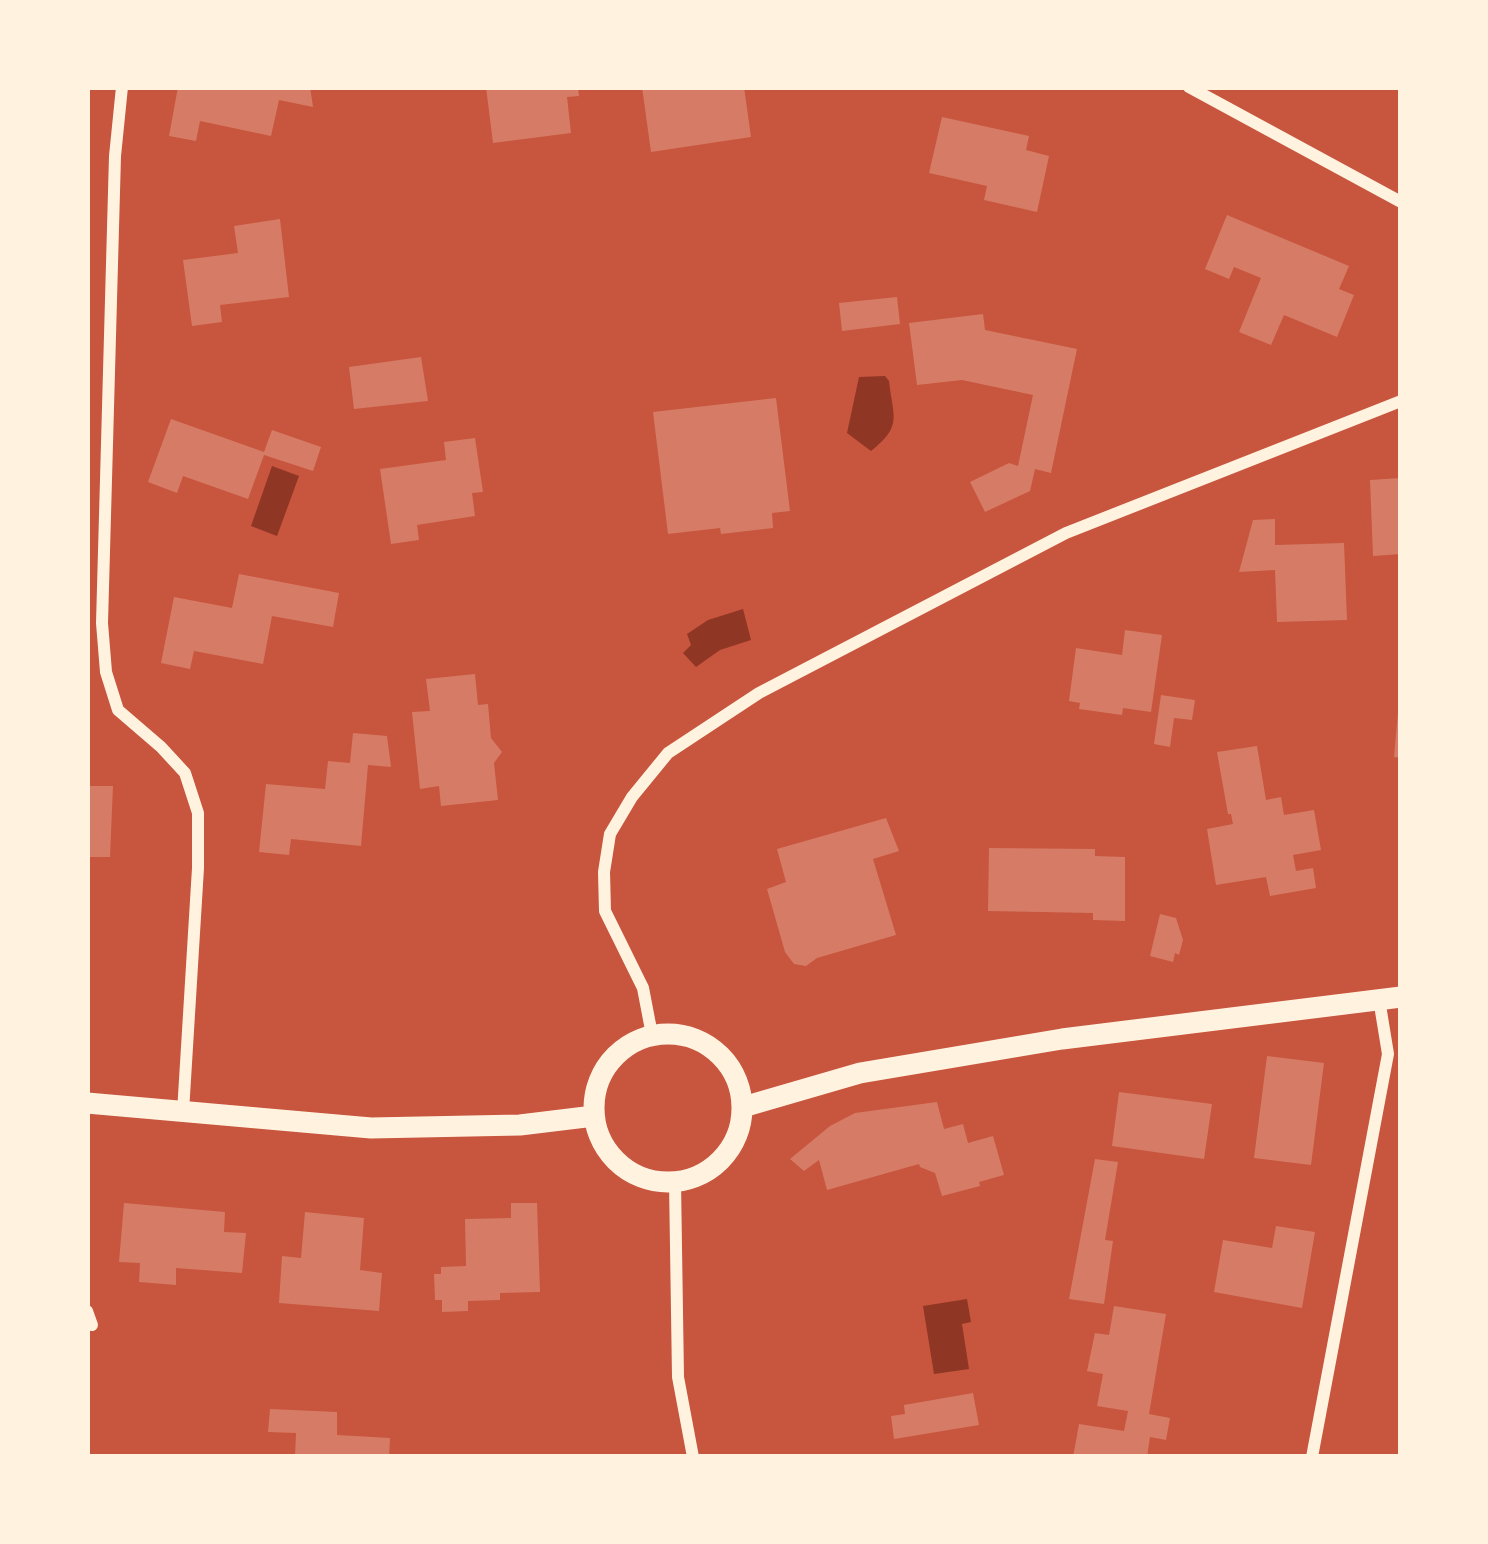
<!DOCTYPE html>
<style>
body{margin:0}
#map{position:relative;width:1488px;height:1544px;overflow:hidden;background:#c8553d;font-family:"Times New Roman",serif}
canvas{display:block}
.frame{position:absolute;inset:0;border:90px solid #fff3e0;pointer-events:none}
</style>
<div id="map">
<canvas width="1488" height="1544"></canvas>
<div class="frame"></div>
</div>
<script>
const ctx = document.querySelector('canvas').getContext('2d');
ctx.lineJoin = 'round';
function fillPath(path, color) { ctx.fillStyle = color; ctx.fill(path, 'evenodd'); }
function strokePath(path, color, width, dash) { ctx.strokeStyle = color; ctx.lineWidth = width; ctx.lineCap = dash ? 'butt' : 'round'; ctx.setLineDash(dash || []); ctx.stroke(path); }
fillPath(new Path2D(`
 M885 376 889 381C893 417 903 426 871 451L847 433 859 377Z
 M272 466 299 476 277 536 251 526Z
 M743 609 751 640 720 650 696 667 683 653 691 645 687 634 708 620Z
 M967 1299 971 1322 962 1324 969 1369 934 1374 923 1306Z`), '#8f3625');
fillPath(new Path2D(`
 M178 87H310L313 107 279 100 271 136 200 121 196 141 169 136Z
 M486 87H578L579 96 567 97 571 133 493 143Z
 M642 87H744L751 137 651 152Z
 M942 117 1029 136 1026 150 1049 156 1037 212 984 200 987 186 929 173Z
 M1227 215 1349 266 1339 289 1354 295 1337 337 1284 315 1271 345 1239 332 1261 278 1234 267 1229 279 1205 269Z
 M280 219 289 297 220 305 222 322 192 326 183 260 238 253 234 226Z
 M897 297 900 324 842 331 839 303Z
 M983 314 985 330 1077 349 1051 473 1035 469 1030 491 985 512 970 482 1009 463 1018 466 1033 395 962 380 917 385 909 323Z
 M421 357 428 401 354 409 349 367Z
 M776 398 790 511 772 513 773 528 721 534 720 528 668 534 653 412Z
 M171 419 264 452 272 430 321 447 313 471 264 455 248 499 183 476 177 493 148 482Z
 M475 438 483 492 472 493 475 516 417 525 419 540 391 544 380 469 446 460 444 442Z
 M1401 478V554L1373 556 1370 480Z
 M1275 519V545L1344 543 1347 620 1277 622 1275 570 1239 572 1253 520Z
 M239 574 339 593 333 627 272 616 263 664 194 651 190 669 161 663 174 597 232 608Z
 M1125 630 1162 635 1151 712 1123 708 1122 715 1079 709 1080 703 1069 701 1076 648 1122 655Z
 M475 674 478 705 488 704 491 738 502 752 494 763 498 800 441 806 439 786 420 789 412 712 430 711 426 679Z
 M1161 695 1195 700 1192 720 1174 718 1170 747 1154 744Z
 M1398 712H1401V758L1394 757Z
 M353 733 387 736 391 767 368 765 361 846 291 839 289 855 259 852 266 784 325 789 328 761 350 763Z
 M1257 746 1266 800 1281 797 1284 815 1314 810 1321 850 1293 855 1296 871 1313 868 1316 888 1270 896 1266 877 1216 885 1207 829 1233 824 1231 814H1228L1217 752Z
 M87 786H113L110 857H87Z
 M886 818 899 851 873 859 896 935 817 958 806 966 794 964 785 952 767 889 786 882 777 849Z
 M989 848 1095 849V856L1125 857V921L1093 920V913L988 911Z
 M1160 914 1176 918 1183 940 1179 955 1175 953 1173 962 1150 956Z
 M1267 1056 1324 1063 1311 1165 1254 1158Z
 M1119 1092 1212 1104 1204 1159 1112 1146Z
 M937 1102 944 1129 963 1124 968 1143 993 1136 1004 1175 979 1182 980 1186 942 1196 935 1173 920 1167 919 1164 827 1190 819 1160 804 1171 790 1159 830 1126 855 1113Z
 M1095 1159 1118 1162 1105 1240 1113 1241 1104 1304 1069 1299Z
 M124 1203 225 1212 224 1232 246 1233 242 1273 176 1268V1285L139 1282 140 1263 119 1262Z
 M511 1203H537L540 1292 500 1293V1300L468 1301V1311L442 1312V1300H435L434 1274H441V1267L466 1266 465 1219 511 1218Z
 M305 1212 364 1218 360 1270 382 1273 379 1311 279 1303 282 1256 301 1258Z
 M1276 1226 1315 1232 1302 1308 1214 1292 1223 1240 1272 1248Z
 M1114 1306 1166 1314 1149 1414 1170 1418 1166 1440 1150 1437 1147 1457H1073L1079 1424 1124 1431 1128 1411 1097 1406 1103 1374 1087 1371 1095 1333 1109 1335Z
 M973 1393 979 1425 894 1439 891 1416 905 1414 904 1405Z
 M270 1409 337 1412V1435L390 1438 389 1457H295L296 1433 268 1432Z`), '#d67c66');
strokePath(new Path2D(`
 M122 87 115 156 102 623 106 672 118 710 161 747 185 773 198 813V868L183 1112
 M1189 87 1401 202
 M652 1035 643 988 605 911 604 872 610 834 632 797 668 753 759 693 1066 533 1401 401
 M675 1182 678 1377 693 1457
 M87 1311 92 1325
 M1312 1457 1388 1054 1379 999`), '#fff3e0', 12);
strokePath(new Path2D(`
 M594 1108a74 74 0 1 1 148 0a74 74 0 1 1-148 0Z
 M87 1103 371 1128 520 1125 594 1116
 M743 1107 860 1073 1062 1039 1401 997`), '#fff3e0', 21);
</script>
